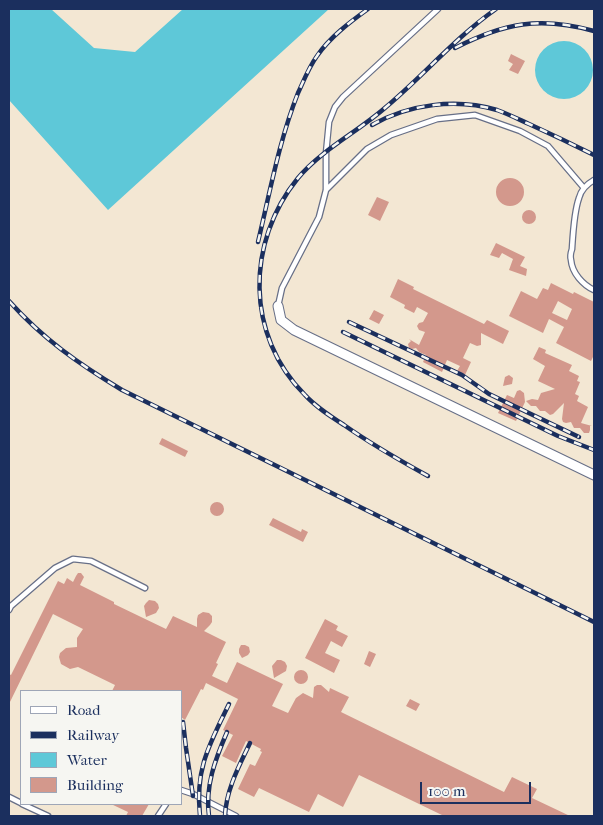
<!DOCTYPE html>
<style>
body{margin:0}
#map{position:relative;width:603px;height:825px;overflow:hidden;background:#f3e7d3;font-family:"IM FELL French Canon",serif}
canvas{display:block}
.frame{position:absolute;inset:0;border:10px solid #1b2f5e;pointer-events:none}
.legend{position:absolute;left:20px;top:690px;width:162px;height:115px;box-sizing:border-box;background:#f6f6f2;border:1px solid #9ea6b7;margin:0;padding:6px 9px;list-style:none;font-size:15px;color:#1b2f5e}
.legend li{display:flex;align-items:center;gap:10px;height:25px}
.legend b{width:25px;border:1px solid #9ea6b7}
.scale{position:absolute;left:420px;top:782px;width:111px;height:22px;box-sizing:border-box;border:2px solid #1b2f5e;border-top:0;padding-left:6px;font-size:15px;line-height:18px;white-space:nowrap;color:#1b2f5e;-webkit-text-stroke:4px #f6f6f2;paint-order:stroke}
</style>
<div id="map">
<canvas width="603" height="825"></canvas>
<div class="frame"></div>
<ul class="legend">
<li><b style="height:6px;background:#fff"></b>Road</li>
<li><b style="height:6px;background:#1b2f5e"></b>Railway</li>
<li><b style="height:14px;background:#5ec8d8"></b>Water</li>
<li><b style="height:14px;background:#d3988c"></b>Building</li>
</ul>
<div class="scale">100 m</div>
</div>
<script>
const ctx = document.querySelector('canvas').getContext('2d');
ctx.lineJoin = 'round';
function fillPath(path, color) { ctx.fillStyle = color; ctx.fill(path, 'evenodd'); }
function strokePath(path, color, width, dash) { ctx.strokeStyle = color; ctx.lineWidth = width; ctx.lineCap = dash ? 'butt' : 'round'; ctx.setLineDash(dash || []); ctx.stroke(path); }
fillPath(new Path2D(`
 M9 9H51L94 48 135 52 183 9H329L108 210 9 100Z
 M535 70a29 29 0 1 1 58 0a29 29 0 1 1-58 0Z`), '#5ec8d8');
fillPath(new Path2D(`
 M511 54 525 61 518 74 509 70 513 64 508 61Z
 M496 192a14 14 0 1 1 28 0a14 14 0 1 1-28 0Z
 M377 197 389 202 380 221 368 215Z
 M522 217a7 7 0 1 1 14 0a7 7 0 1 1-14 0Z
 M496 243 525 257 520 266 527 269 526 276 509 270 513 259 502 253 499 258 490 255Z
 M398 279 414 287 413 289 484 324 487 320 509 331 503 344 481 333V345L477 346 470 343 463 358 471 362 465 375 457 371 460 366 447 360 442 372 423 362 426 355 419 352 416 348 412 349 409 348 408 344 411 341 409 339 419 345 425 332 419 330 417 326 419 323 423 322 428 313 417 307 414 313 404 308 405 305 390 297Z
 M551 283 573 294 574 292 594 302V358L593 357 591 361 556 343 564 327 549 319 543 333 509 316 521 291 537 299 543 288 548 290ZM558 301 572 309 567 320 552 313Z
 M374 310 384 315 379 324 369 319Z
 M539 347 546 350 545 353 572 365 569 371 579 376 577 381 580 382 575 394 579 396 577 401 588 407 581 423 592 426H590V430L589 433H584L580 428H574L571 422 566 423 563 422 562 419 564 403 553 414 550 415 545 411H540L536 406H531L526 401 532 399 538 400 541 393 555 389 538 381 545 366 533 359Z
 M509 375 513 378 512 384 503 386 505 377Z
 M520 390 524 393 525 402 516 421 498 413 507 395 514 398 517 391Z
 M162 438 188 451 185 457 159 444Z
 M210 509a7 7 0 1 1 14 0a7 7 0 1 1-14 0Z
 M273 518 301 532 302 529 308 532 303 542 269 525Z
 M78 573H81L84 577 80 585 114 602V604L166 629 173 616 197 627V619L198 615 203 612 209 613 212 616V622L210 625 204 631 226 642 216 663 218 664 212 676 227 683 237 662 283 684 272 706 288 713 296 698 303 693 313 698 314 687 317 685H321L329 692 330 688 349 697 341 712 504 792 512 777 537 789 532 798 570 816H444L359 775 343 807 318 794 309 812 259 788 254 797 238 789 250 764 255 766 262 752 260 751 261 749 246 741 236 763 222 756 233 735 223 730 238 699 206 683 203 690 201 689 185 720 181 717V691H112L115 685 78 667 70 669 61 664 59 657 60 653 66 648 77 647V638L83 629 53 614 9 704V674L11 675 58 581 64 584 67 578 73 582 76 576Z
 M149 600 155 601 158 604 159 608 156 613 146 617 144 606 146 603Z
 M325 619 338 626 336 630 348 636 342 647 331 641 325 653 340 660 334 673 305 658Z
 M245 645 249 647 250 652 248 655 242 658 239 653V649L241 645Z
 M369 651 376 654 370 667 364 664Z
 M277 660H281L285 662 287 666 286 671 274 678 272 666Z
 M294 677a7 7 0 1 1 14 0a7 7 0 1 1-14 0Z
 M410 699 420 704 416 711 406 706Z
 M111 804H149L142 816H126L128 812Z`), '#d3988c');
const service = new Path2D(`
 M594 180C587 184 581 190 579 198 574 212 573 233 572 249 571 252 570 257 571 260 572 273 583 285 594 290
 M326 190 367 149 391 135 437 119 475 115 520 131 548 146 584 188
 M278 306 282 288 319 217 326 190V153L329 122 335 107 343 97 438 9
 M9 610 11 606 55 568 73 559 91 561 145 588
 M181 790 193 794 236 816
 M9 797 21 803
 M22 804 48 816
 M158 816 166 804`);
const minor = new Path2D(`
 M278 306 281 320 294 330 594 475`);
strokePath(service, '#676f87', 7);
strokePath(minor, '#676f87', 11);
strokePath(service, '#fff', 4.5);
strokePath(minor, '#fff', 9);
const rail = new Path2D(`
 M455 48C504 23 540 16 594 31
 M372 125C409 104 456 98 497 110 508 114 518 119 529 124 551 134 572 144 594 155
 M258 242C270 192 279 141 298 93 304 80 309 67 317 56 330 37 350 22 368 9
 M9 301C43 339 79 364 122 390L594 622
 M349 322 462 375 489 394 579 437
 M343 332 558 436 594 450
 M428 476C399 460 371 444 344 425 330 416 316 407 305 395 245 335 246 242 298 178 321 150 359 131 386 107 424 75 456 37 496 9
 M183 722 186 748 193 796
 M200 816C195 769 209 745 229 704
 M209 816C205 786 215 760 227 732
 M225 816C226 790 239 766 250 743`);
strokePath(rail, '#1b2f5e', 4.5);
strokePath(rail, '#f6f6f2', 2.5, [8]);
</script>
